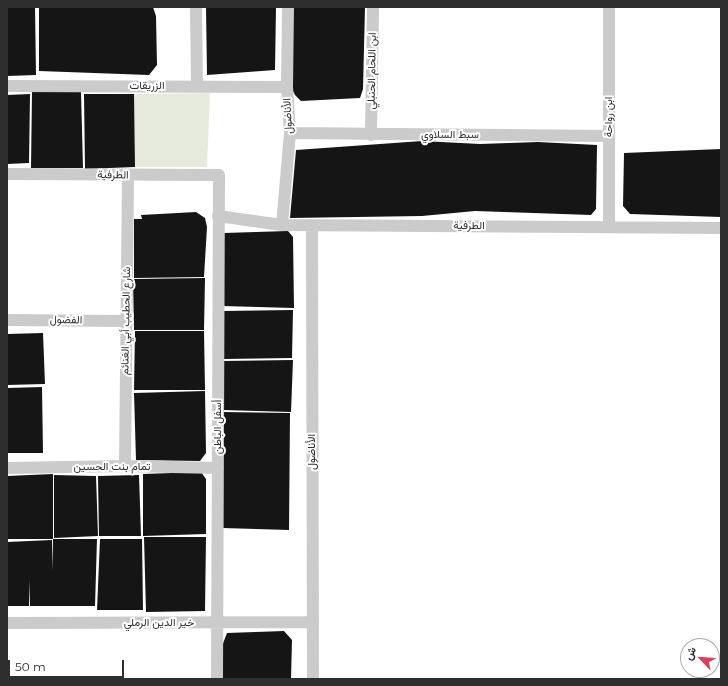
<!DOCTYPE html>
<meta charset="utf-8">
<style>
body{margin:0}
#map{position:relative;width:728px;height:686px;overflow:hidden;background:#fff;font-family:Montserrat,Vazirmatn,sans-serif}
canvas{display:block}
.frame{position:absolute;inset:0;border:8px solid #2e2e2e;pointer-events:none}
.north{position:absolute;left:680px;top:638px;width:40px;height:40px;box-sizing:border-box;background:#fff;border:1px solid #ababab;border-radius:50%;rotate:295deg;font-size:11px;font-weight:700;line-height:16px;text-align:center;color:#2e2e2e}
.north::after{content:'';display:block;margin:auto;width:14px;height:18px;background:#d54162;clip-path:polygon(50% 0,100% 100%,50% 72%,0 100%)}
.scale{position:absolute;left:8px;top:660px;width:116px;height:18px;box-sizing:border-box;border:2px solid #2e2e2e;border-top:0;padding-left:5px;font-size:12px;line-height:14px;white-space:nowrap;color:#2e2e2e;-webkit-text-stroke:3px #fff;paint-order:stroke}
</style>
<div id="map">
<canvas width="728" height="686"></canvas>
<div class="frame"></div>
<div class="north">ش</div>
<div class="scale">50 m</div>
</div>
<script>
const ctx = document.querySelector('canvas').getContext('2d');
ctx.lineJoin = 'round';
function fillPath(path, color) { ctx.fillStyle = color; ctx.fill(path, 'evenodd'); }
function strokePath(path, color, width, dash) { ctx.strokeStyle = color; ctx.lineWidth = width; ctx.lineCap = dash ? 'butt' : 'round'; ctx.setLineDash(dash || []); ctx.stroke(path); }
function label(font, color, halo, rows, align = 'center') {
  ctx.font = font + ' Montserrat,Vazirmatn,sans-serif'; ctx.lineWidth = 4; ctx.setLineDash([]); ctx.textBaseline = 'middle'; ctx.strokeStyle = halo; ctx.fillStyle = color; for (const [text, x, y, turn = 0] of rows) {
    ctx.save(); ctx.translate(x, y); ctx.rotate((+turn || 0) * Math.PI / 180); ctx.textAlign = isNaN(turn) ? turn : align; if (halo) ctx.strokeText(text, 0, 0); ctx.fillText(text, 0, 0); ctx.restore();
  }
}
fillPath(new Path2D(`
 M210 93 207 167H135L134 94Z`), '#e6eadd');
fillPath(new Path2D(`
 M7 7H35L36 75 7 76Z
 M39 7H153L156 16 157 65 149 75 39 71Z
 M206 7H276L275 70 207 75Z
 M293 7H365L363 89 360 98 301 101 295 95 293 91Z
 M32 92H81L83 168H31Z
 M30 94 29 163 7 164V95Z
 M84 94H134L135 167 85 169Z
 M422 141 480 144 538 142 597 145 596 209 591 215 475 211 422 216 290 218 296 150Z
 M721 149V217L630 214 623 206 624 153Z
 M196 212 205 218 207 227 204 277 134 278V219H142L141 215Z
 M288 231 293 237 294 308 222 306 224 233Z
 M205 278 204 330H134L133 279Z
 M293 310 292 358 224 359 223 311Z
 M135 331H204L205 390H134Z
 M43 333 45 384 7 385V334Z
 M293 360 291 412 223 410V361Z
 M42 387 43 453H7V388Z
 M205 391 206 453 200 461 136 460 134 393Z
 M223 412 290 413 289 530 223 528Z
 M201 472 206 479V534L143 536V474Z
 M53 474V539H7V476Z
 M54 475 96 476 98 536 54 538Z
 M139 475 141 536H99L98 476Z
 M144 537H206L205 611 146 612Z
 M53 539H97L95 606H30L29 580V606H7V542L52 540 53 571Z
 M100 539H142L143 610H97Z
 M284 631 292 640 291 679H222V646L227 633Z`), '#151515');
strokePath(new Path2D(`
 M196 7 197 86
 M7 86 287 87
 M290 133 609 136
 M371 135 373 7
 M7 174 219 175 217 679
 M218 216 282 225 721 228
 M282 225 290 133 287 87 288 7
 M312 225 313 679
 M609 227V7
 M7 320 125 321
 M125 466 128 175
 M7 468 125 466 218 468
 M7 623 311 622`), '#cbcbcb', 12);
label('11px', '#2e2e2e', '#fff', [
 ["ابن اللحام الحنبلي",372,71,-89],
 ["الزريقات",147,86],
 ["الأناضول",288,116,-93],
 ["ابن رواحة",609,117,-90],
 ["سبط السلاوي",450,135],
 ["الطرفية",113,175,1],
 ["الطرفية",469,226],
 ["الفضول",66,320,1],
 ["شارع الحطيب أبي الغنائم",126,321,-89],
 ["أسفل الباطن",218,427,-90],
 ["الأناضول",312,452,-90],
 ["تمام بنت الحسين",112,467],
 ["خير الدين الرملي",159,623]
]);
</script>
